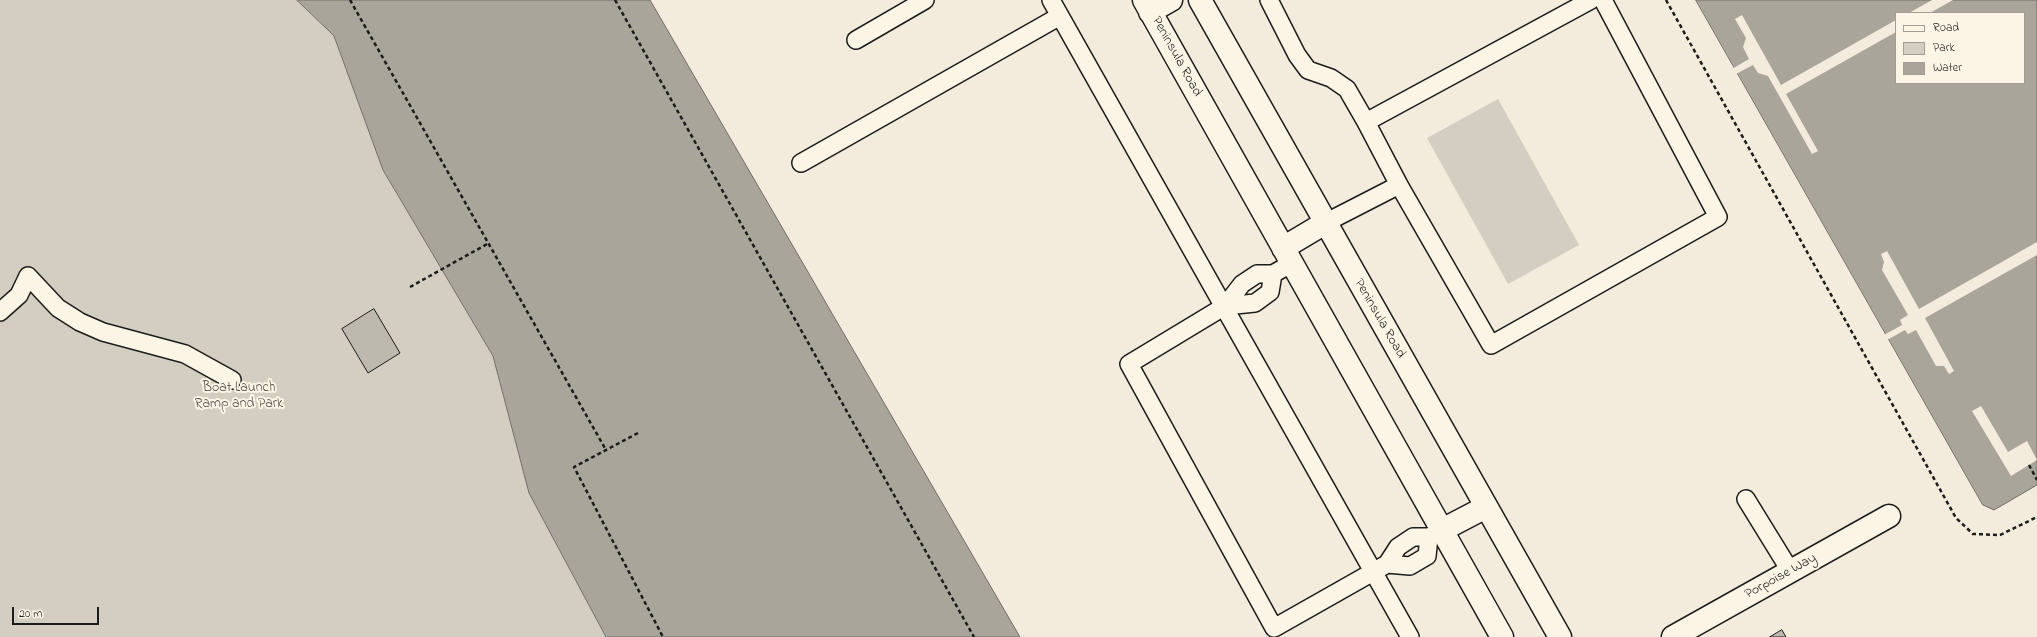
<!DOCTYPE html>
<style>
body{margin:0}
#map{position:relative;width:2037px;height:637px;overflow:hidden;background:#f3ecdd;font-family:"Indie Flower",sans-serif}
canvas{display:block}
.legend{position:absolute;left:1895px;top:12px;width:130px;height:72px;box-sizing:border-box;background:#fcf5e5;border:1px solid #a29e95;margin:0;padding:5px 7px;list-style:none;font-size:12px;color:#1c1c1c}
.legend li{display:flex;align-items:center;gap:8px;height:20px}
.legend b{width:20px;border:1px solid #a29e95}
.scale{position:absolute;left:12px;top:607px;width:87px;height:18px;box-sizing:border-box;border:2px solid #1c1c1c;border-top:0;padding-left:5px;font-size:12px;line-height:14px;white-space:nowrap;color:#1c1c1c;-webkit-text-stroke:3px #fcf5e5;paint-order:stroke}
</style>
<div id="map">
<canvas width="2037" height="637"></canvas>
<ul class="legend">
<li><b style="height:5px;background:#fcf5e5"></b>Road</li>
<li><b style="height:11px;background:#d3cec1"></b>Park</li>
<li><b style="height:11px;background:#aaa59b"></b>Water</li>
</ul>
<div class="scale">20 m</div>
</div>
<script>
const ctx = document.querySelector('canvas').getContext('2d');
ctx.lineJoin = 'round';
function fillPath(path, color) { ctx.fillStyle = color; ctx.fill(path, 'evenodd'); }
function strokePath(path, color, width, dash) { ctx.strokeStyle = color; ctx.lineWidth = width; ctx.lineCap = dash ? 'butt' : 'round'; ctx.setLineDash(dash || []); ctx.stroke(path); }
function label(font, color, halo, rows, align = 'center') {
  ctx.font = font + ' "Indie Flower",sans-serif'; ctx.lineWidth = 4; ctx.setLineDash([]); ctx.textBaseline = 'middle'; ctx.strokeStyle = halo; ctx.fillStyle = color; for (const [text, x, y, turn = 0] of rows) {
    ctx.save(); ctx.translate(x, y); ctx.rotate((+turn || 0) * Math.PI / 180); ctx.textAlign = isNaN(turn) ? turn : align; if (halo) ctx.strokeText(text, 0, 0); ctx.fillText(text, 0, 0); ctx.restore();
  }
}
fillPath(new Path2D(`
 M0 0H298L334 36 383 170 493 356 529 493 606 637H0Z
 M1498 99 1579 245 1508 284 1427 138Z`), '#d3cec1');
const water = new Path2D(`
 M297 0H650L1020 637H606L529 493 493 356 383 170 334 36Z
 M1696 0H2037V485L1994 510 1983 505ZM1896 13H2024V83H1896Z`);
fillPath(water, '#aaa59b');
strokePath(water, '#716e68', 1);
fillPath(new Path2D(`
 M1932 0H1953L1930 13H1909Z
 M1742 15 1781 85 1896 20V32L1786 94 1818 151 1812 154 1768 76 1758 73 1753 65 1736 74 1732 69 1749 59 1743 47 1746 38 1735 19Z
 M2037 242V255L1925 318 1954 371 1949 374 1944 366H1936L1916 330 1908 334 1905 330 1887 340 1884 335 1902 325 1900 320 1908 315 1882 270 1884 262 1881 254 1887 251 1919 309Z
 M1981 406 2008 452 2027 441 2037 460 2011 476 1972 411Z`), '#f3ecdd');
const building = new Path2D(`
 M374 309 400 353 368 373 342 329Z
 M1782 630 1786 637H1770Z`);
fillPath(building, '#beb9ae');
strokePath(building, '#1c1c1c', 1);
const service = new Path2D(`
 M1051 0 1410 637
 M1269 0 1297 55 1308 70 1331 78 1347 89 1366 122
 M1591 0 1366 122 1399 185 1491 345 1718 217 1603 0
 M856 40 925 0
 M801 163 1060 16
 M1325 223 1399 185
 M1273 274 1270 292 1255 303 1225 306 1242 284 1257 274H1273L1292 263
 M1225 306 1129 364 1274 628 1387 564
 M0 312 19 295 28 276 58 308 80 322 103 332 185 354 232 380
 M1746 499 1791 572
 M1429 537 1427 556 1410 566 1387 564 1398 547 1413 537H1429L1442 530`);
const minor = new Path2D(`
 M1144 0 1502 637
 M1200 0 1560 637
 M1150 12 1171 0
 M1283 248 1325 223
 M1442 530 1486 507
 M1673 637 1889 516`);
strokePath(service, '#1c1c1c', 20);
strokePath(minor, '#1c1c1c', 25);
strokePath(new Path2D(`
 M350 0 606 450
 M615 0 974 637
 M1666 0 1956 518 1973 534 2000 535 2037 517
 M410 287 489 243
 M638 433 574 467 663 637
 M2029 465 2037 480`), '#1c1c1c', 2.5, [4, 3]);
strokePath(service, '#fcf5e5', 17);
strokePath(minor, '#fcf5e5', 22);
label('14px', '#1c1c1c', '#fcf5e5', [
 ["Peninsula Road",1176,57,61],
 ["Peninsula Road",1379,319,60],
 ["Porpoise Way",1781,577,-29]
]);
label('14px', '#53514e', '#fcf5e5', [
 ["Boat Launch",239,389],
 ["Ramp and Park",239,405]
]);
</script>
